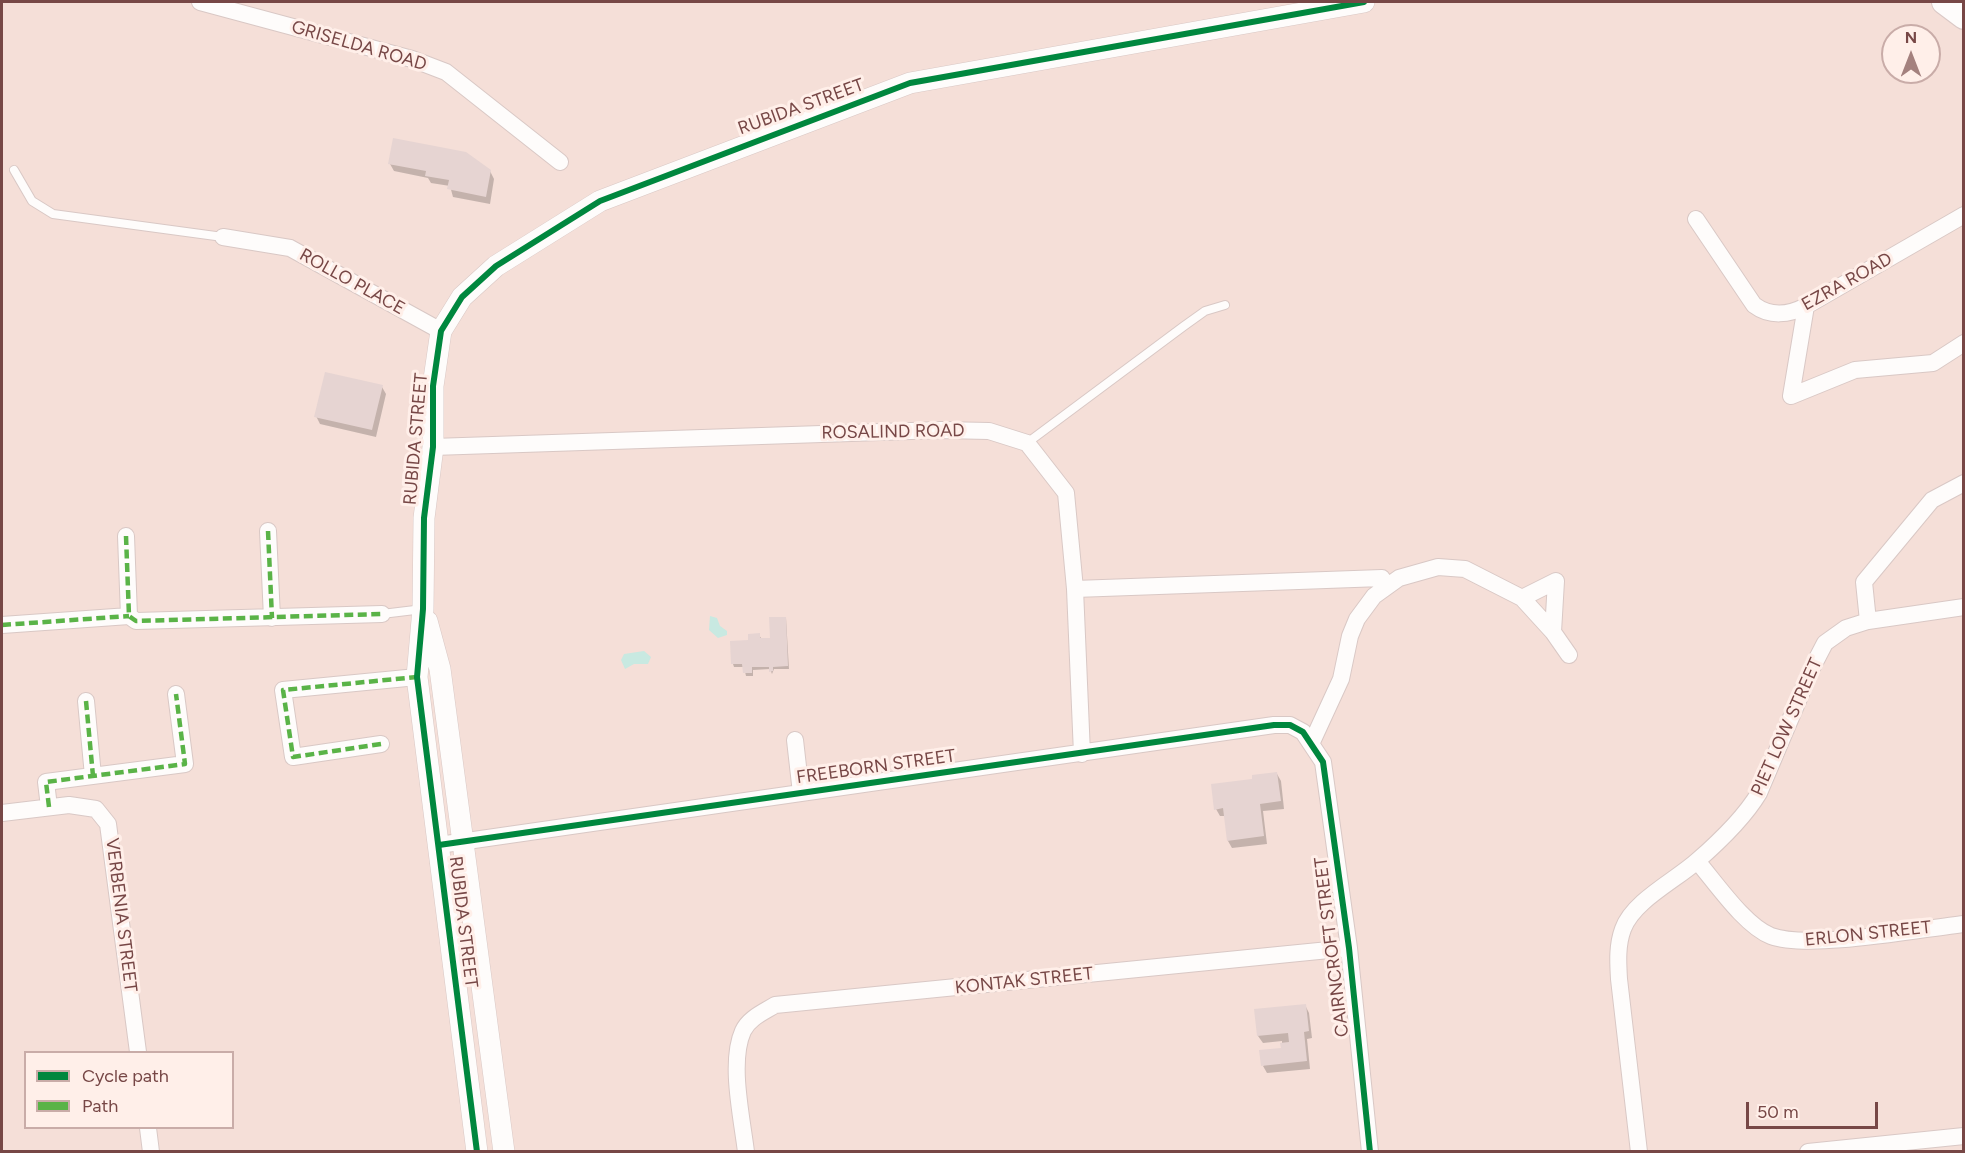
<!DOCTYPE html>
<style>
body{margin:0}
#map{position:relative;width:1965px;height:1153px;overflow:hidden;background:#f8ece7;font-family:Figtree,sans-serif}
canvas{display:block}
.frame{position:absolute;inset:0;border:3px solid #774746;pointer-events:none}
.legend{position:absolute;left:24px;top:1051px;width:210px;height:78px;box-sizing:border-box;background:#ffefe9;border:2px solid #c9aca8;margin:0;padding:8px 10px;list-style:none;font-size:18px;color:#774746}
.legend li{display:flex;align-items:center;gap:12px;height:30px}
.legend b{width:30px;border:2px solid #c9aca8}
.north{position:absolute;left:1881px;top:24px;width:60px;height:60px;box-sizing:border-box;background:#ffefe9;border:2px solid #c9aca8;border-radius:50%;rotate:0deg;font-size:16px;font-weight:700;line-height:24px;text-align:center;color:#774746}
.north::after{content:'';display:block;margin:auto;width:21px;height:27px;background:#a4817e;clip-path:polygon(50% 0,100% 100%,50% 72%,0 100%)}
.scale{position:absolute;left:1746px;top:1102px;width:132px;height:27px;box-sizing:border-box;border:3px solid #774746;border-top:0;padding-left:8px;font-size:18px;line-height:21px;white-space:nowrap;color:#774746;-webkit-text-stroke:4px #ffefe9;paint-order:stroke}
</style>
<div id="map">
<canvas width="1965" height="1153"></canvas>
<div class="frame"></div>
<ul class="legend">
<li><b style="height:8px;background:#00873e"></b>Cycle path</li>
<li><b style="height:8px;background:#5ab347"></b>Path</li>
</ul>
<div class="north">N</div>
<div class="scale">50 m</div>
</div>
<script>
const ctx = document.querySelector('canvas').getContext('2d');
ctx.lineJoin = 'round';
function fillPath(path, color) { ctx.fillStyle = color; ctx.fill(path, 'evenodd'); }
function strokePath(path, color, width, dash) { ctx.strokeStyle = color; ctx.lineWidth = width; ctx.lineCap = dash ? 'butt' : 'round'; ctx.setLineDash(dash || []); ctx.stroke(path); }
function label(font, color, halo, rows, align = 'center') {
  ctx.font = font + ' Figtree,sans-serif'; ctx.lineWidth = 6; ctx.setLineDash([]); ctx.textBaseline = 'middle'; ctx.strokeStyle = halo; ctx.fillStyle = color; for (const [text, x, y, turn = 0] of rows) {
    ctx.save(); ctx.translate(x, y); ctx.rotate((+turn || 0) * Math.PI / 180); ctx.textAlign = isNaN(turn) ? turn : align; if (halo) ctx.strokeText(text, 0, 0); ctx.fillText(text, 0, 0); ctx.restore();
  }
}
fillPath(new Path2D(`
 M2 2H1963V1151L2 1152ZM1893 36H1929V72H1893ZM26 1052H232V1128H26Z`), '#f5dfd8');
fillPath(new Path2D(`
 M710 616 717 618 720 626 727 631V635L718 638 709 630Z
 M644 651 651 657 648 664H634L625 669 621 660 624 654Z`), '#c8e9e1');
fillPath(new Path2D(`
 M390 164 490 171 494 179 490 204 453 197 450 186 431 183 428 178 394 171Z
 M382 387 386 394 376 437 320 424 316 416Z
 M786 618 789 669H774L772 674 770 669 753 670V676H746L744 667H734L733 664 749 641 759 635 761 638 771 639Z
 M1277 774 1281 781 1284 809 1263 811 1267 844 1232 848 1228 841 1225 816H1220L1216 809 1254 780Z
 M1305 1005 1309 1013 1312 1038 1307 1039 1310 1069 1267 1073 1263 1066 1282 1049V1041L1263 1043 1258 1036 1256 1010Z`), '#0003');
fillPath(new Path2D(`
 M393 138 466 152 491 170 486 197 447 189 449 180 425 176 426 171 388 164Z
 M325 372 383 385 372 430 314 417Z
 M769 617H786L788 666 773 667V671L769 672V667H752V673H743L742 664H731L730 641 748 640V634L760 633V638H770Z
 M1277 772 1281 801 1260 804 1264 836 1227 841 1223 808 1214 810 1211 784 1252 779V775Z
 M1306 1004 1309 1031 1304 1032 1307 1061 1261 1066 1259 1050 1281 1048 1280 1043 1289 1042 1288 1033 1257 1036 1254 1009Z`), '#e6d4d2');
const service = new Path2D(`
 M14 170 32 201 53 214 223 237
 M1027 443 1184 326 1205 311 1225 305
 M382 614 423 609`);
const minor = new Path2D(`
 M200 2 412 59 446 72 560 162
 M1696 219 1754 305C1770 317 1789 315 1806 306L1964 215
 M223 237 290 248 441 331
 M1791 396 1855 370 1933 363 1964 343
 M1791 396 1806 306
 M433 447 941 430 989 431 1027 443 1066 493 1075 589 1082 754
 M268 531 272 618
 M126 536 129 616 136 621 382 614
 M1075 589 1382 578
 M1522 598 1556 581 1553 632
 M1868 621 1864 582 1932 500 1964 483
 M2 625 129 616
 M86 701 93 776
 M795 740 801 793
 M1312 742 1341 679 1350 636 1357 619 1374 596 1399 578 1438 567 1465 569 1522 598 1553 632 1569 655
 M381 744 293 757 283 690 417 677
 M49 807 46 782 185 764 176 694
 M2 813 69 805 96 809 108 824 138 1052
 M439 845 1274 725H1290L1303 732 1323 762 1349 948 1370 1152
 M1697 861C1716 883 1745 926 1771 936 1809 950 1919 929 1964 924
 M148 1128 151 1152
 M746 1152C742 1118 729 1062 743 1031 749 1018 764 1012 775 1005L1349 948
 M1639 1152 1619 979C1618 962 1617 945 1623 929 1633 901 1676 880 1697 861 1720 841 1744 818 1759 793L1812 668 1825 643 1846 628 1868 621 1964 607
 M1808 1152 1964 1136`);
const tertiary = new Path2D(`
 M427 621 440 669 504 1152
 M477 1152 417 677 423 609 424 518 433 447V386L441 331 462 297 496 266 600 201 910 83 1364 2`);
const secondary = new Path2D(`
 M1944 2 1964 17`);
strokePath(service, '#d9c8c5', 10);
strokePath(minor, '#d9c8c5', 18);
strokePath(tertiary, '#d9c8c5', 22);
strokePath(secondary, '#dac9c6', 26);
strokePath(service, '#fefcfb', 8);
strokePath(minor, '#fefcfb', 16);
strokePath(tertiary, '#fefcfb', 21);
strokePath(secondary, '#fefcfb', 24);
strokePath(new Path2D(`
 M268 531 272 618
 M126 536 129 616 136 621 382 614
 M2 625 129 616
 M86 701 93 776
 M381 744 293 757 283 690 417 677
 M49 807 46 782 185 764 176 694`), '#5ab347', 4.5, [9, 4.5]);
strokePath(new Path2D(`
 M439 845 1274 725H1290L1303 732 1323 762 1349 948 1370 1152
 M477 1152 417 677 423 609 424 518 433 447V386L441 331 462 297 496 266 600 201 910 83 1364 2`), '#00873e', 6);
label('18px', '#774746', '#ffefe9', [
 ["GRISELDA ROAD",359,46,16],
 ["RUBIDA STREET",801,107,-20],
 ["ROLLO PLACE",352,282,29],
 ["EZRA ROAD",1847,282,-29],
 ["ROSALIND ROAD",893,432,-1],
 ["RUBIDA STREET",416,439,-85],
 ["PIET LOW STREET",1787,727,-66],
 ["FREEBORN STREET",876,767,-8],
 ["VERBENIA STREET",121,915,83],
 ["RUBIDA STREET",463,922,83],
 ["ERLON STREET",1868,934,-6],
 ["CAIRNCROFT STREET",1332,947,-97],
 ["KONTAK STREET",1024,981,-6]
]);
</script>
